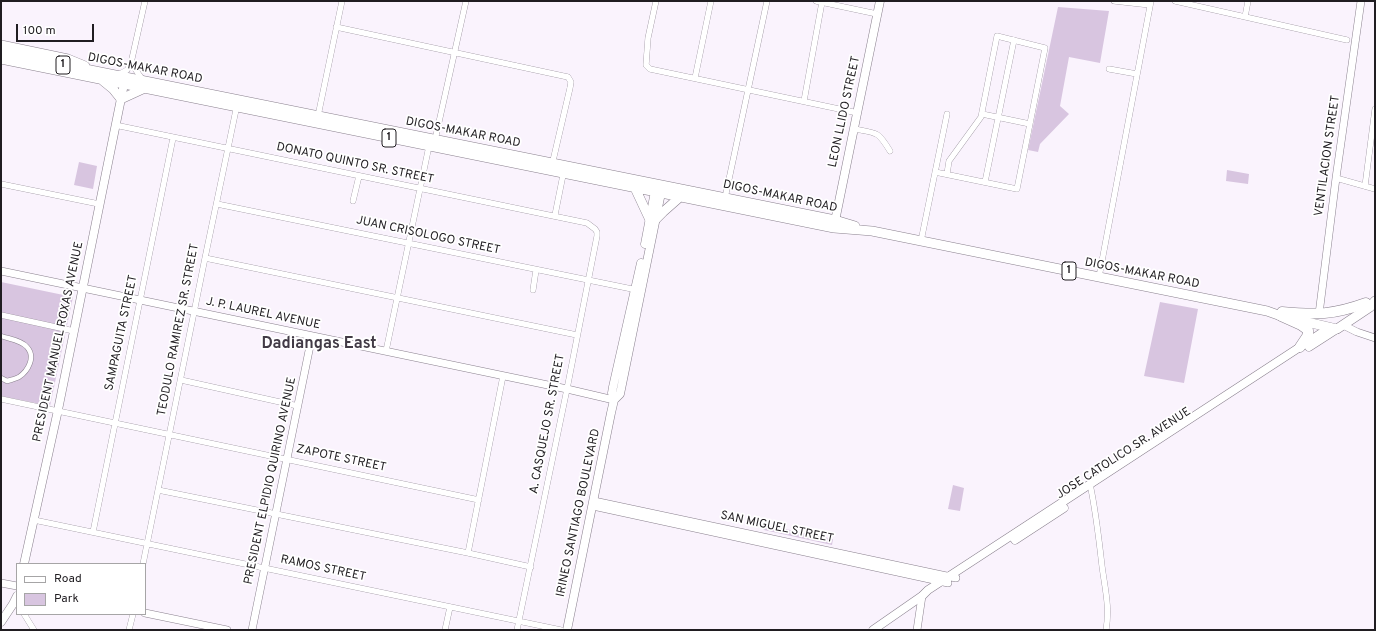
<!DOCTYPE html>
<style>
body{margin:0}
#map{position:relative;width:1376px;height:631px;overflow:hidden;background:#faf3fd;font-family:Overpass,sans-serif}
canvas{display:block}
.frame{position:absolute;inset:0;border:2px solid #201d21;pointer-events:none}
.legend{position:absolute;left:16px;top:563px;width:130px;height:52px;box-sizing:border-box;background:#fff;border:1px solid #a6a5a6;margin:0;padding:5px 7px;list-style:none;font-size:12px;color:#201d21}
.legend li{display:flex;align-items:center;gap:8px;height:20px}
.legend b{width:20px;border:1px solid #a6a5a6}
.scale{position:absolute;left:16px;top:24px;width:78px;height:18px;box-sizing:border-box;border:2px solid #201d21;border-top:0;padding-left:5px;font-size:12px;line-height:14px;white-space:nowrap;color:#201d21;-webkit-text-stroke:3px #fff;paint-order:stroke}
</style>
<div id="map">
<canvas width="1376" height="631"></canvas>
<div class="frame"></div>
<ul class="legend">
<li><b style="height:5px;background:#fff"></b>Road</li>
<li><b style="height:11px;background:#d8c5e0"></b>Park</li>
</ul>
<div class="scale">100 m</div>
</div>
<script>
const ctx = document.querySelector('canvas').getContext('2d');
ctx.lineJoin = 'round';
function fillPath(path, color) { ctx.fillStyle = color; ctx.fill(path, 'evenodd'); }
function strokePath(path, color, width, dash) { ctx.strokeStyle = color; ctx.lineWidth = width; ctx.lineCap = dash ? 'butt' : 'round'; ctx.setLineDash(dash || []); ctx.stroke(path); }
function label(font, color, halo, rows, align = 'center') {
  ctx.font = font + ' Overpass,sans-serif'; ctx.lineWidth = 3.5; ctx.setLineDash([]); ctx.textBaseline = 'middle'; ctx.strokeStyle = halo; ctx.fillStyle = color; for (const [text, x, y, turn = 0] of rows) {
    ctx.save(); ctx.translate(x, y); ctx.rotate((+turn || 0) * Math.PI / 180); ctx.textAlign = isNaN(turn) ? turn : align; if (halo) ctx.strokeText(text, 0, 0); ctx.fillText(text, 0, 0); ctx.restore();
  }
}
fillPath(new Path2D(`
 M1058 7 1109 11 1100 63 1069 57 1060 106 1069 114 1040 144 1038 152 1028 150Z
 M79 162 97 166 93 189 74 185Z
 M1227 170 1249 174 1248 184 1226 181Z
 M1 282 73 297 50 406 1 396Z
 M1160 302 1198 309 1184 383 1144 376Z
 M953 485 964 488 960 511 948 509Z
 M752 522 833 539 832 545 764 530Z`), '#d8c5e0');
const pedestrian = new Path2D(`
 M1 336C9 339 21 340 27 347 36 357 28 371 19 377 15 379 11 380 7 381L1 378`);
const minor = new Path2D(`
 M656 1 648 38 646 65 650 69 858 113
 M816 1 877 14
 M1114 1 1150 5
 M1175 1 1347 40
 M1245 17 1248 1
 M336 27 568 77 571 82 570 88 552 165
 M131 63 142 79
 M1109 69 1137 74
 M118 75 127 70 131 63 145 1
 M695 78 711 1
 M804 101 822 2
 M982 114 1030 124
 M318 116 342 1
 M115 125 587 223 595 229 597 232V236L567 389 517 630
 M854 129C877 133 878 131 890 151
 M935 172 1017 189 1045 48 997 36 981 117 949 161 947 174
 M1336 178 1375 189
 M985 182 1014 40
 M1 184 99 204
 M1365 186 1375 109
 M725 198 767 1
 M353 201 359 176
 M217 204 637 290
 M555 215 564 170
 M921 241 947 114
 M205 258 577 335
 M1099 277 1151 1
 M533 290 536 270
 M1 315 74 331
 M386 351 429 146 435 140 466 1
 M181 380 298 406
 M1 399 479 500
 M1090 484C1096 512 1099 539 1102 566 1105 589 1110 607 1106 630
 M158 490 468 553 531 567
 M34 520 561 630
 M93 532 173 138
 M468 553 503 376
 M143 564 205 258 237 105
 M24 614 34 630
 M129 630 133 614
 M445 630 450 607`);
const tertiary = new Path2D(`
 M1 271 567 389 614 400
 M1319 314 1336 178 1361 1
 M1343 325 1357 332 1375 338
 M594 501 956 578
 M593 506 948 583
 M1 583 17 586
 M145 613 227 630
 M252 630 312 336
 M917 630 922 596`);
const secondary = new Path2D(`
 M834 226 880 1
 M645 244 656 186
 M1309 347 1337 329
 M614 400 612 393 613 387 641 263
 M1015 540 1064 508
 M24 564 58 410 125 79
 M1 622 13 604 17 596
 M567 630 611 413 614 400 620 394 662 188
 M873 630 922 596 928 590 1329 328`);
const primary = new Path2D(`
 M1 45 68 59 85 66
 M1 52 835 220 855 226
 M1 59 834 228 872 231 1267 311 1281 316 1337 329 1370 307 1375 301
 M102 80 113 89 121 99 145 88
 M635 188 650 220
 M655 220 663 212 680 197`);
const trunk = new Path2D(`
 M1282 312C1316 315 1333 315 1366 303
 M1281 316 1301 325 1308 330V335L1300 347`);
strokePath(pedestrian, '#8a818e', 5.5);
strokePath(minor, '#8a818e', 6);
strokePath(tertiary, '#8a818e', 8);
strokePath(secondary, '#8a818e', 9);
strokePath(primary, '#8a818e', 10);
strokePath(trunk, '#8a818e', 11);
strokePath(pedestrian, '#fff', 4.5);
strokePath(minor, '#fff', 5.5);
strokePath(tertiary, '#fff', 7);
strokePath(secondary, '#fff', 8);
strokePath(primary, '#fff', 9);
strokePath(trunk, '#fff', 10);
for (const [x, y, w] of [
 [63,65,14],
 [389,138,14],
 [1069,271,14]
]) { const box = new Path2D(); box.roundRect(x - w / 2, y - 9, w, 18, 3); ctx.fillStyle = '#fff'; ctx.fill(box); strokePath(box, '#201d21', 1); }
label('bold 11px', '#201d21', null, [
 ["1",63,65],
 ["1",389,138],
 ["1",1069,271]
]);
label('12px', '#201d21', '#fff', [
 ["DIGOS-MAKAR ROAD",145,69,11],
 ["LEON LLIDO STREET",845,112,-78],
 ["DIGOS-MAKAR ROAD",463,133,11],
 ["VENTILACION STREET",1328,156,-82],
 ["DONATO QUINTO SR. STREET",355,164,12],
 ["DIGOS-MAKAR ROAD",780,197,12],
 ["JUAN CRISOLOGO STREET",428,236,12],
 ["DIGOS-MAKAR ROAD",1142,274,11],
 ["J. P. LAUREL AVENUE",263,314,12],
 ["TEODULO RAMIREZ SR. STREET",179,330,-79],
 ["SAMPAGUITA STREET",122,333,-78],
 ["PRESIDENT MANUEL ROXAS AVENUE",59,342,-78],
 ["A. CASQUEJO SR. STREET",548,424,-79],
 ["JOSE CATOLICO SR. AVENUE",1124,454,-33],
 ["ZAPOTE STREET",341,459,12],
 ["PRESIDENT ELPIDIO QUIRINO AVENUE",271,481,-78],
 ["IRINEO SANTIAGO BOULEVARD",579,513,-78],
 ["SAN MIGUEL STREET",777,528,12],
 ["RAMOS STREET",323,569,12]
]);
label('bold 16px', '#423b46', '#fff', [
 ["Dadiangas East",319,345]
]);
</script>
